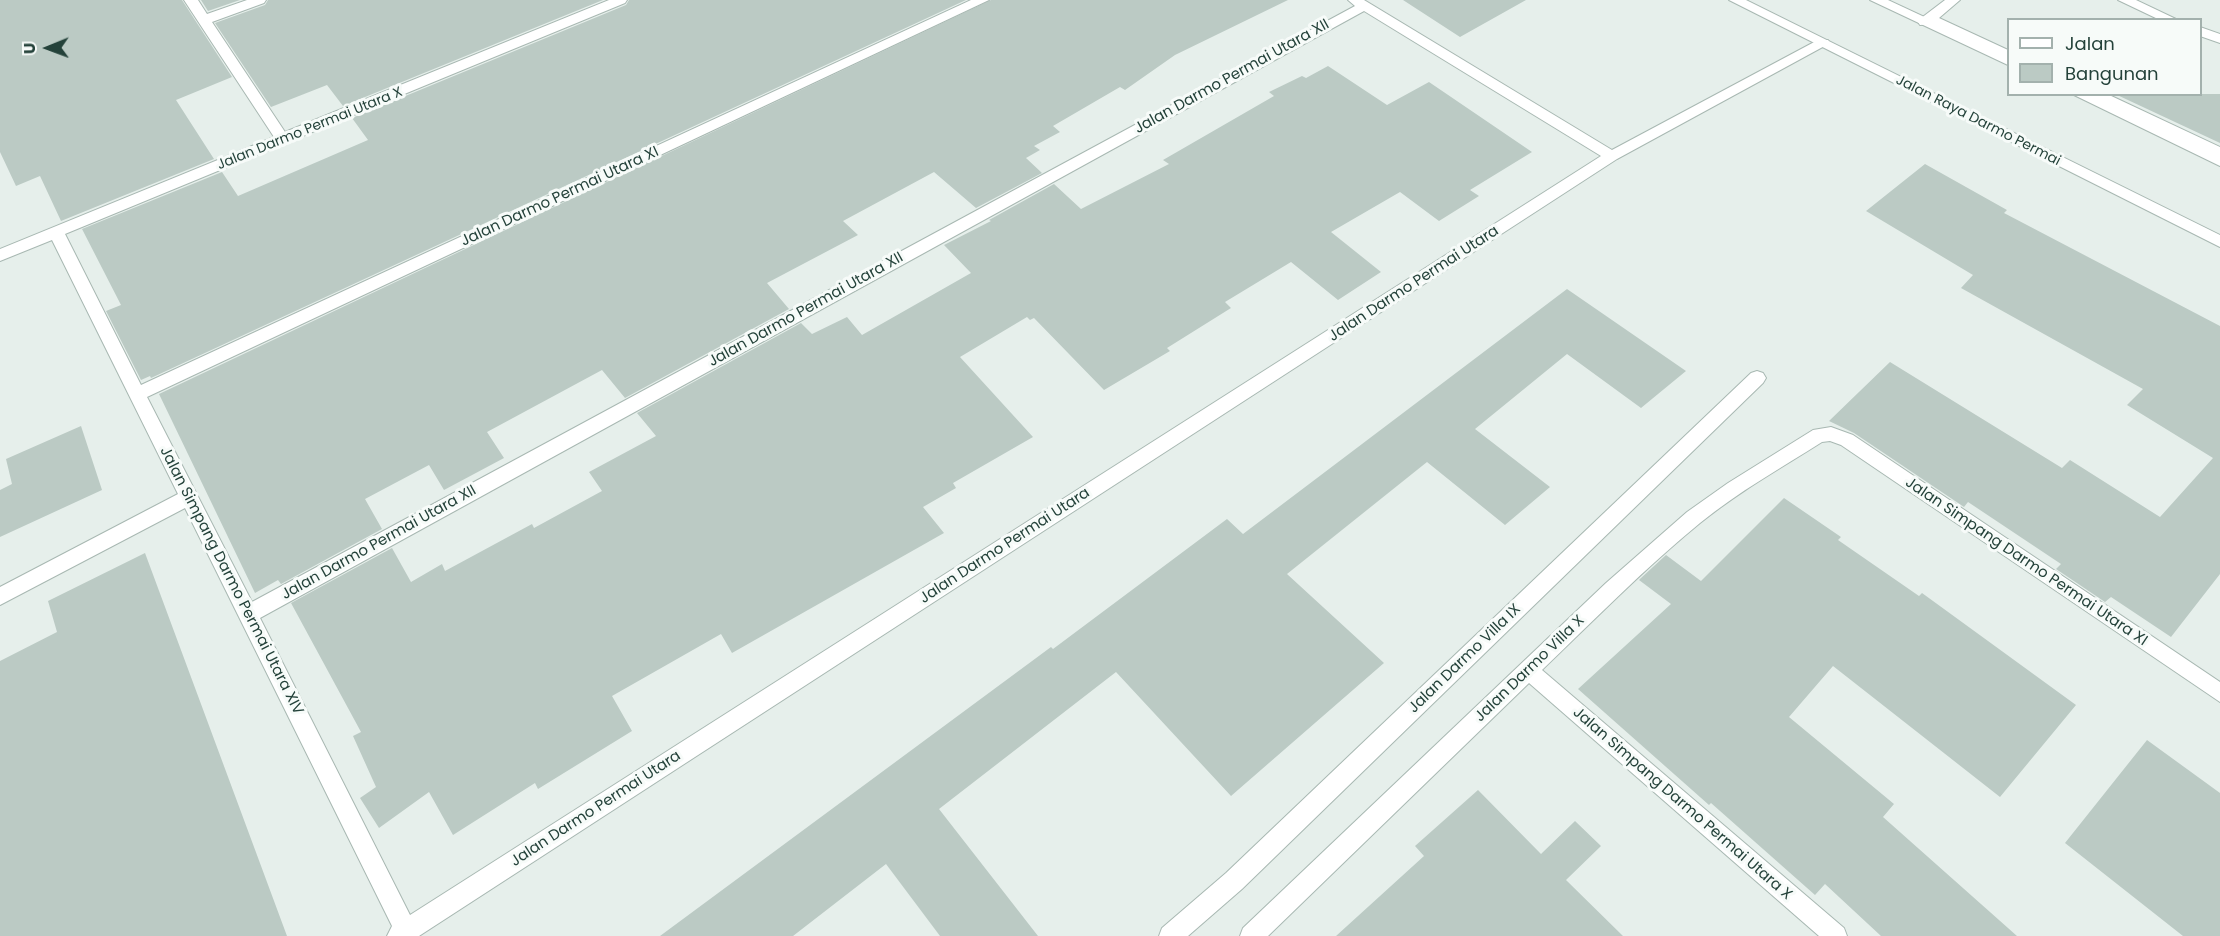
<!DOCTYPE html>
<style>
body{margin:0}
#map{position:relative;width:2220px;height:936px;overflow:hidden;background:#e6efeb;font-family:Poppins,sans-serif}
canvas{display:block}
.legend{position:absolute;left:2007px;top:18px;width:195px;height:78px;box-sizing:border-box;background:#f7fbf9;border:2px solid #a3b1ad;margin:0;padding:8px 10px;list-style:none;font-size:18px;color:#24423a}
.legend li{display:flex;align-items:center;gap:12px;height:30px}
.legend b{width:30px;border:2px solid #a3b1ad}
.north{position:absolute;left:18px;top:18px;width:60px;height:60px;-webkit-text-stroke:4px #f7fbf9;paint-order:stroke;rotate:269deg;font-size:16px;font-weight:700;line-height:24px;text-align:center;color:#24423a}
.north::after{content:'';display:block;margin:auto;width:21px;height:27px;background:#24423a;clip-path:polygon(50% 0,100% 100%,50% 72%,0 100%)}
</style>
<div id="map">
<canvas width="2220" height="936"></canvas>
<ul class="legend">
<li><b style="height:8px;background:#fff"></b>Jalan</li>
<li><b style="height:16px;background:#bbcac4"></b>Bangunan</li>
</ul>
<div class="north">U</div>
</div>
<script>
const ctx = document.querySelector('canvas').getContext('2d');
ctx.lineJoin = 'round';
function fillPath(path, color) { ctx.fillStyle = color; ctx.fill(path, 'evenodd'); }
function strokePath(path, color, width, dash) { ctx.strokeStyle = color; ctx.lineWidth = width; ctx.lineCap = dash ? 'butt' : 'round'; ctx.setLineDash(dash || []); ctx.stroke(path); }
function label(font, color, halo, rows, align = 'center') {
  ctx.font = font + ' Poppins,sans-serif'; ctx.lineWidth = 6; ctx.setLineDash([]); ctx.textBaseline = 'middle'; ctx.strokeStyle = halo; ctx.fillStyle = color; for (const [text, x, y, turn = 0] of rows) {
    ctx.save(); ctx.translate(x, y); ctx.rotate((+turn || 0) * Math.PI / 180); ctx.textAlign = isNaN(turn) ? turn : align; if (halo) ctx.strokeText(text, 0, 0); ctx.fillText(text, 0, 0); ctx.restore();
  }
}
fillPath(new Path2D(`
 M0 0H182L232 77 176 100 214 159 61 221 40 176 16 186 0 152Z
 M201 0H240L208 11Z
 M268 0H603L343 106 327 85 271 107 215 23 265 5Z
 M629 0H966L151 378 150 376 141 380 106 311 121 305 82 229 222 172 238 196 368 140 352 118 626 5Z
 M991 0H1288L1175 55 1125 90 1120 87 1053 126 1060 132 1034 146 1040 150 1026 158 1042 173 976 208 934 172 843 221 858 235 767 283 789 309 625 398 602 370 487 432 504 458 444 490 429 465 365 499 382 529 281 584 278 580 255 593 159 394Z
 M1403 0H1526L1460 37Z
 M1328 66 1387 105 1429 82 1532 152 1470 190 1479 196 1439 221 1400 192 1331 232 1381 272 1338 300 1291 262 1225 302 1231 308 1167 348 1170 351 1104 390 1034 318 1030 320 1027 317 960 357 1033 437 953 483 956 488 923 507 944 533 732 653 721 634 612 696 632 731 538 789 535 783 453 835 429 792 379 828 360 798 376 787 353 736 361 732 291 603 392 548 411 582 442 564 445 571 532 524 534 528 602 491 589 472 656 436 637 413 801 323 812 334 847 317 862 335 971 273 944 245 991 221 989 220 1054 184 1081 209 1169 164 1163 160 1274 96 1269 92 1302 76 1306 78Z
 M2115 94H2220V143Z
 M1925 164 2007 210 2004 213 2220 326V574L2171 637 2111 597 2105 602 2056 569 2061 564 1968 502 1964 507 1854 433 1829 421 1890 362 2062 468 2070 460 2160 517 2213 458 2127 405 2143 389 1961 288 1973 275 1866 211Z
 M1567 289 1686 371 1641 408 1567 354 1475 429 1550 487 1505 525 1427 462 1287 574 1384 663 1231 796 1116 672 939 809 1038 936H940L886 864 793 936H660L1051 647 1053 649 1227 519 1243 534Z
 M81 426 102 490 0 537V490L12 484 6 459Z
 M1784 498 1841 537 1838 540 1919 596 1922 593 2076 705 2000 797 1833 666 1789 717 1894 804 1883 817 2017 936H1881L1825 884 1815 895 1711 803 1709 805 1578 689 1671 604 1639 580 1641 578 1666 555 1701 581Z
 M145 553 287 936H0V661L57 632 48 601Z
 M2147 740 2220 793V936H2183L2065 843Z
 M1478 790 1541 854 1575 821 1601 846 1566 880 1623 936H1336L1424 856 1415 846Z`), '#bbcac4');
const service = new Path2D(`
 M1945 0H1960L1939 18 2008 50V59L1931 24 1920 25 1918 22 1920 19Z
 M2118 0H2136L2178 20H2160Z
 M2200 27 2220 34V43L2200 36Z
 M2087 94H2107L2220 147V158Z`);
const minor = new Path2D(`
 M184 0H198L207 14 247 0H266L264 3 212 22 285 132 609 0H627L625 3 65 234 141 385 971 0H989L147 397 252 602 1355 6 1348 0H1364L1612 150 1818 40H1828L1830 43 1617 159 419 936H387L392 926 185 508 0 605V587L178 494 52 240 0 261V249L274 137ZM1364 11 1601 156 410 915 260 618Z
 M1757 371 1763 373 1766 378 1763 383 1242 889 1188 936H1159L1162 928 1226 873 1751 373Z
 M1831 427 1853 435 2220 682V702L1841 445 1830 441 1822 442C1781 468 1738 492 1700 523 1645 568 1594 620 1542 670L1844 928 1847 936H1819L1529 683 1268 936H1240L1243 928 1606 583 1687 512 1728 483 1813 430Z`);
const tertiary = new Path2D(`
 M1729 0H1746L2220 235V247Z
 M1870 0H1888L2008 56V65Z
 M2072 94H2092L2220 155V166Z`);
strokePath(service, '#a8b8b2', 2);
strokePath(minor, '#a8b8b2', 2);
strokePath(tertiary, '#a8b8b2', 2);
fillPath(service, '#fff');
fillPath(minor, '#fff');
fillPath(tertiary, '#fff');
label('14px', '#24423a', '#f7fbf9', [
 ["Jalan Raya Darmo Permai",1978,121,27],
 ["Jalan Darmo Permai Utara X",310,129,-22]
]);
label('15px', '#24423a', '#f7fbf9', [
 ["Jalan Darmo Permai Utara XII",1232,77,-29],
 ["Jalan Darmo Permai Utara XI",560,197,-25],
 ["Jalan Darmo Permai Utara",1414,284,-33],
 ["Jalan Darmo Permai Utara XII",806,310,-29],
 ["Jalan Darmo Permai Utara XII",379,543,-29],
 ["Jalan Darmo Permai Utara",1005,546,-33],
 ["Jalan Simpang Darmo Permai Utara XI",2026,562,34],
 ["Jalan Simpang Darmo Permai Utara XIV",231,581,63],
 ["Jalan Darmo Villa IX",1465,659,-44],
 ["Jalan Darmo Villa X",1530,669,-44],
 ["Jalan Simpang Darmo Permai Utara X",1682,804,41],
 ["Jalan Darmo Permai Utara",596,809,-33]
]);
</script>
